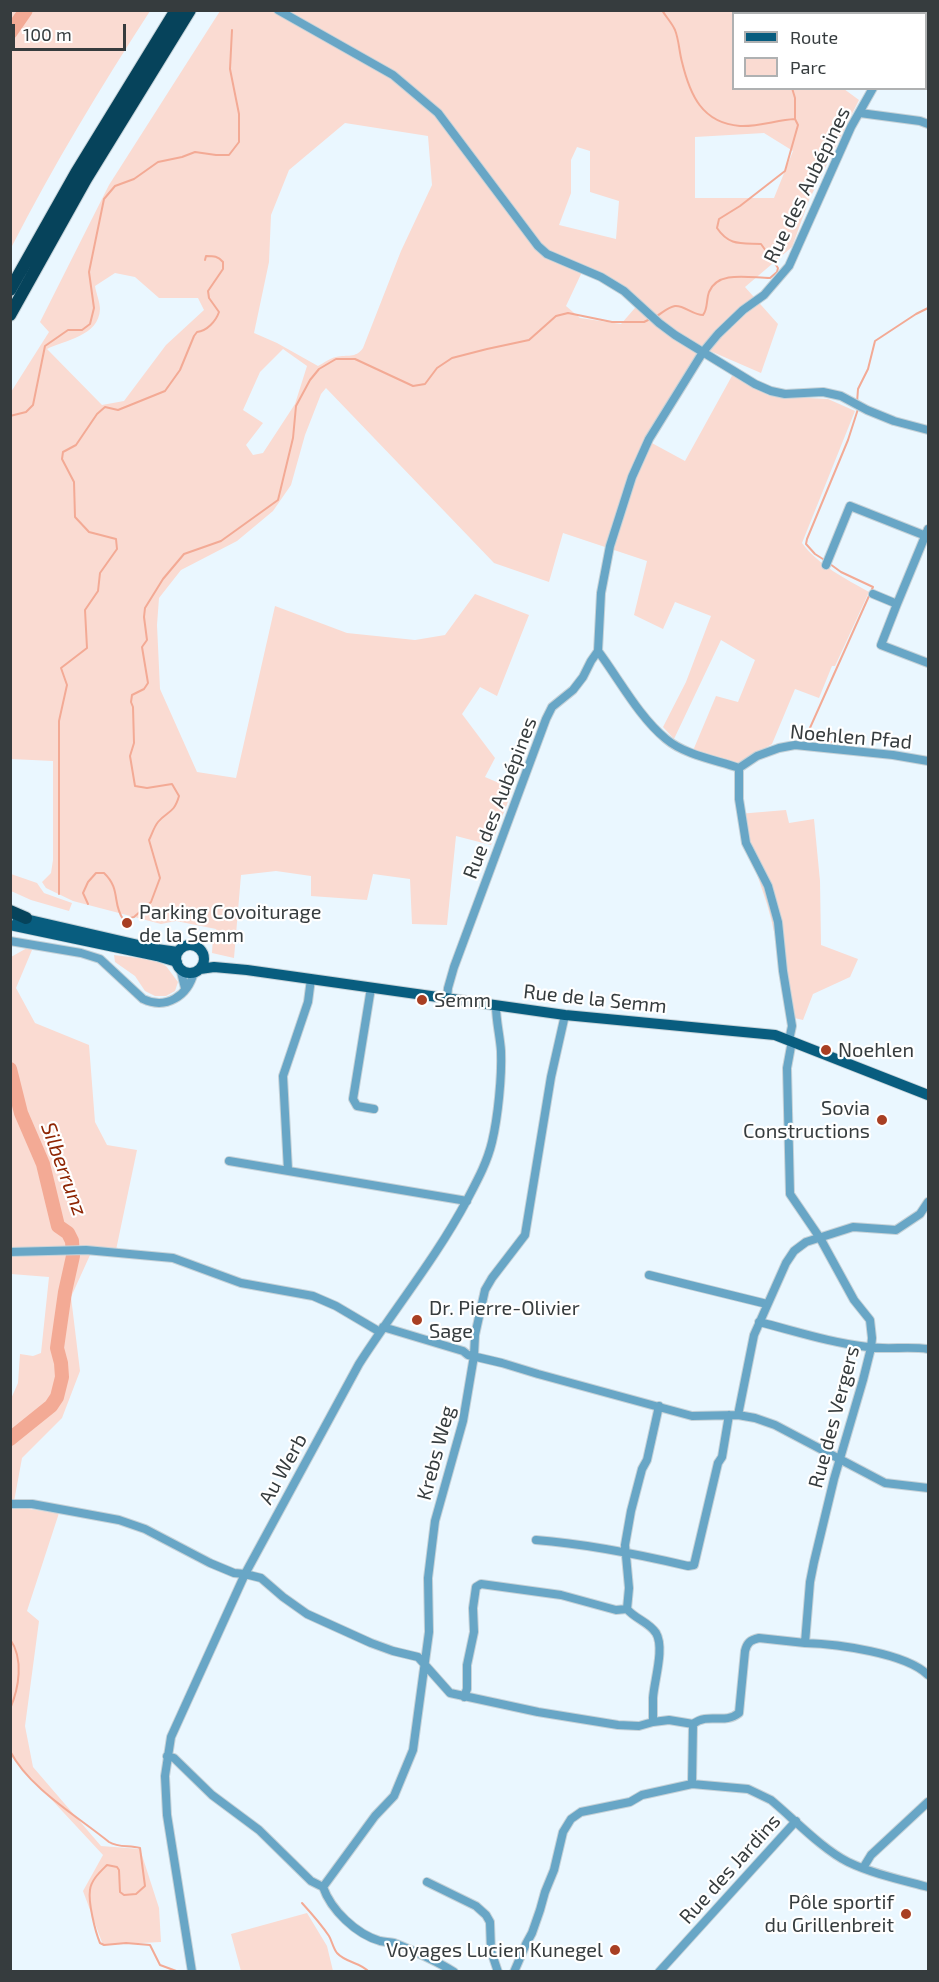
<!DOCTYPE html>
<meta charset="utf-8">
<style>
body{margin:0}
#map{position:relative;width:939px;height:1982px;overflow:hidden;background:#eaf7ff;font-family:"Exo 2",sans-serif}
canvas{display:block}
.frame{position:absolute;inset:0;border:12px solid #363c3e;pointer-events:none}
.legend{position:absolute;left:732px;top:12px;width:195px;height:78px;box-sizing:border-box;background:#fff;border:2px solid #afb1b2;margin:0;padding:8px 10px;list-style:none;font-size:18px;color:#363c3e}
.legend li{display:flex;align-items:center;gap:12px;height:30px}
.legend b{width:30px;border:2px solid #afb1b2}
.scale{position:absolute;left:12px;top:24px;width:114px;height:27px;box-sizing:border-box;border:3px solid #363c3e;border-top:0;padding-left:8px;font-size:18px;line-height:21px;white-space:nowrap;color:#363c3e;-webkit-text-stroke:4px #fff;paint-order:stroke}
</style>
<div id="map">
<canvas width="939" height="1982"></canvas>
<div class="frame"></div>
<ul class="legend">
<li><b style="height:8px;background:#085d7f"></b>Route</li>
<li><b style="height:16px;background:#fadbd2"></b>Parc</li>
</ul>
<div class="scale">100 m</div>
</div>
<script>
const ctx = document.querySelector('canvas').getContext('2d');
ctx.lineJoin = 'round';
function fillPath(path, color) { ctx.fillStyle = color; ctx.fill(path, 'evenodd'); }
function strokePath(path, color, width, dash) { ctx.strokeStyle = color; ctx.lineWidth = width; ctx.lineCap = dash ? 'butt' : 'round'; ctx.setLineDash(dash || []); ctx.stroke(path); }
function label(font, color, halo, rows, align = 'center') {
  ctx.font = font + ' "Exo 2",sans-serif'; ctx.lineWidth = 4.5; ctx.setLineDash([]); ctx.textBaseline = 'middle'; ctx.strokeStyle = halo; ctx.fillStyle = color; for (const [text, x, y, turn = 0] of rows) {
    ctx.save(); ctx.translate(x, y); ctx.rotate((+turn || 0) * Math.PI / 180); ctx.textAlign = isNaN(turn) ? turn : align; if (halo) ctx.strokeText(text, 0, 0); ctx.fillText(text, 0, 0); ctx.restore();
  }
}
fillPath(new Path2D(`
 M11 10 150 11C100 88 53 166 11 248Z
 M220 11H842L837 14H734V88L844 89 859 100 809 200 792 247 745 287 778 324 761 373 708 350 650 442 685 461 733 374 770 396 828 399 855 411 802 543C818 565 846 579 869 592L835 666H832L819 698 795 689 772 744 736 766 692 753 716 696 738 702 755 660 721 640 674 739 663 727 686 682 711 616 675 602 663 629 634 615 647 561 563 533 549 582 494 563 326 388 321 394 305 435 291 485 273 511 237 541 181 570 159 598 157 625 160 689 197 772 236 778 275 606 347 633 415 640 445 635 475 594 529 615 497 696 480 687 462 714 495 758 485 777 513 789 491 845 456 836 447 925 412 924 410 879 373 874 367 900 311 896V876L276 871 241 875 234 958 212 953 213 936 216 929 176 921 161 924 73 901 46 888 42 882 51 873 53 860V761L11 759V392L49 332 40 322 109 185ZM345 123 428 136 432 185 401 251 363 348C355 359 348 354 336 357 330 358 324 363 318 366L277 343 254 333 269 262 271 215 289 170ZM764 133 793 151 774 198H695V137ZM577 147 590 151V192L619 201 616 239 559 225 571 193V160ZM582 272 606 275 641 301 621 324 580 318 566 306ZM115 273 135 277 159 298H198L204 310 166 345 124 401 102 405 47 349C65 340 99 336 100 309 100 302 96 293 95 286ZM283 349 307 366 295 404 263 453 253 455 246 445 263 423 243 410 260 372Z
 M786 810 789 823 814 819 820 881 821 945 858 959 850 977 813 994 803 1020 786 1016C781 973 777 930 762 889 754 863 741 841 738 814Z
 M11 874 37 883 44 893 72 903 69 911 31 900 11 891Z
 M27 948 32 950 16 988 35 1023 89 1045 95 1122 107 1145 137 1150 116 1250 90 1255 71 1297 80 1371 62 1418 22 1458 13 1507 59 1513 27 1611 39 1621 25 1726 33 1767 101 1846 140 1849 159 1908 161 1942 103 1945 83 1891 103 1855 11 1756 10 1401 18 1383 20 1354 33 1356 41 1353 49 1277 11 1274V957Z
 M114 955 155 960 166 966 178 982 175 991 166 996H155L145 991 135 976 115 962Z
 M307 1913 327 1946 333 1971H241L231 1934Z`), '#fadbd2');
strokePath(new Path2D(`
 M842 14 846 10
 M792 88 795 98V119
 M657 316C662 313 668 307 675 306 684 305 693 315 703 315 708 309 706 300 709 292 718 270 750 278 770 278L777 272 778 268 761 244C741 243 729 246 717 228L719 219 740 206 785 171 798 125 795 119C777 120 758 127 740 126 702 123 690 95 682 62 679 51 679 40 675 30 672 23 666 17 662 10
 M857 403 858 389 868 369 875 341 916 314 928 308
 M10 416 26 412 33 405 45 346 68 330H82L90 324 94 308 89 272 104 199 115 186 134 179 158 162 182 157 195 152 216 155H229L239 142V114L230 69 232 30
 M826 561 815 554 806 544 807 539 848 440 858 409
 M830 564 841 572 873 587 805 739 842 743 843 746
 M59 894V721L67 685 61 668 87 648 85 610 98 591 100 573 117 549 116 539 89 532 75 517 74 482 62 459 63 452 76 445 97 414 105 407 118 410 165 391 180 370 194 336 197 332C207 331 216 321 219 312L209 298 208 291 223 269V262C218 256 214 256 206 256L205 260
 M88 904 83 893 88 882 96 873H104C121 889 112 903 123 919L134 917 151 902 160 878 149 840C152 834 154 827 158 822 167 811 174 814 179 796L172 784 147 788 135 786 130 756 134 743 133 707 131 702 132 695 144 689 148 683 142 647 147 640 144 617 145 608 163 579 184 554 221 541 278 500 293 438 296 406 310 380 319 369 336 359H355L413 386 425 384 437 368 452 358 487 349 529 340 556 316 568 313 612 322H644L652 318
 M10 1639C24 1659 19 1688 10 1709
 M10 1751C29 1788 77 1816 109 1842 119 1848 129 1845 140 1848L145 1886 136 1894 124 1895 120 1892 119 1870 117 1867 107 1865C100 1872 91 1880 90 1890 88 1902 95 1931 100 1943L104 1945 126 1943 150 1945 160 1965 179 1972
 M302 1903C312 1914 321 1924 329 1936 332 1941 333 1948 337 1953 346 1963 360 1962 369 1972`), '#f3aa95', 2);
strokePath(new Path2D(`
 M10 33 26 10
 M10 1069 21 1113 43 1164 58 1226 68 1233 72 1241 73 1256 65 1292 57 1348 61 1363 62 1377 57 1397 51 1406 10 1439`), '#f3aa95', 14);
const minor = new Path2D(`
 M278 10 393 75 438 113 538 246 547 254 601 277 624 291 659 323 675 335 755 384 771 391 785 394 823 392 841 396 867 410 894 421 928 430
 M911 14 912 10
 M860 113 920 121 928 124
 M826 565 850 506 926 536
 M873 594 897 604 881 645 928 663
 M897 604 928 529
 M598 651C619 679 639 717 666 739 685 755 716 760 739 768V799L746 843 768 886 778 922 783 971 792 1026 789 1040
 M739 768 757 756 779 748 795 745 893 755 928 761
 M10 941 81 953 100 959 143 999C166 1010 188 996 194 972
 M180 968 185 988
 M371 988 353 1099 357 1106 374 1109
 M447 999 448 988 454 967 546 719 552 707 573 690 583 677 591 661 598 651 601 593 610 546 632 477 649 439 703 352 718 334 743 310 764 295 789 266 851 127 873 88
 M229 1161 467 1201
 M288 1170 283 1076 308 1002 311 979
 M10 1252 86 1250 173 1258 241 1283 313 1296 336 1306 380 1332
 M649 1275 767 1304
 M759 1322C795 1331 831 1343 868 1347 888 1350 908 1346 928 1349
 M383 1327 463 1351 468 1355 502 1363 538 1374 692 1416 738 1415 754 1335 786 1263 794 1251 806 1242 853 1227 896 1230 920 1214 928 1202
 M738 1415 755 1418 775 1425 885 1483 928 1488
 M10 1504H32L119 1520 145 1529 210 1563 234 1573 245 1574 261 1578 283 1597 307 1614 371 1643 393 1651 418 1657 450 1693 538 1712 618 1725 639 1726 653 1722 669 1720 693 1724 692 1784
 M536 1540C588 1544 637 1554 688 1566L694 1565 718 1463 722 1457 729 1415
 M805 1643C837 1644 906 1653 928 1675
 M464 1697 467 1689V1665L474 1632 473 1608 476 1587 481 1584 561 1595 616 1610 627 1609
 M653 1722C653 1714 653 1706 653 1698 654 1681 665 1648 656 1633 649 1622 635 1619 627 1609L629 1588 625 1545 631 1511 642 1469 647 1460 659 1406
 M693 1724C709 1712 724 1725 739 1713L745 1651C747 1643 750 1640 759 1638L805 1643 810 1582 814 1562 834 1479 863 1380 871 1348 872 1338 870 1320 854 1300 820 1238 790 1194 787 1068 792 1041
 M167 1756 174 1758 212 1795 259 1830 311 1881 323 1887C331 1910 356 1934 380 1941 385 1942 389 1942 394 1943 414 1951 435 1960 454 1972
 M863 1868 871 1855 928 1802
 M427 1882 476 1906 486 1915 490 1922 491 1951 498 1972
 M323 1887 375 1816 394 1796 413 1750 429 1632 428 1578 435 1521 463 1421 474 1356 475 1335 485 1290 492 1278 525 1235 551 1077 565 1015
 M192 1972 167 1815 165 1776 171 1737 245 1574 359 1364C395 1308 436 1258 467 1200 477 1181 487 1163 492 1142 498 1117 502 1076 501 1051 500 1036 496 1021 496 1006
 M514 1972 526 1944 532 1933 540 1910 545 1892 554 1870 563 1832 571 1819 581 1812 630 1802 642 1795 692 1784 748 1789 771 1800C794 1819 822 1849 848 1862 873 1874 902 1880 928 1887
 M659 1972 796 1821`);
const major = new Path2D(`
 M17 917 156 949 178 952
 M10 925 157 956 177 962
 M176 959a14 14 0 1 1 28 0a14 14 0 1 1-28 0Z
 M200 969 214 967 247 970 565 1015 775 1035 928 1095`);
const highway = new Path2D(`
 M10 290 76 173 176 10
 M10 315 86 179 190 10
 M10 911 26 918`);
strokePath(minor, '#c6d2d8', 10);
strokePath(major, '#c6d2d8', 12);
strokePath(highway, '#c6d2d8', 14);
strokePath(minor, '#68a6c6', 8);
strokePath(major, '#085d7f', 10);
strokePath(highway, '#06435b', 12);
for (const [x, y, r, color] of [
 [127,923,6,"#a83f23"],
 [422,1000,6,"#a83f23"],
 [826,1050,6,"#a83f23"],
 [882,1120,6,"#a83f23"],
 [417,1320,6,"#a83f23"],
 [906,1914,6,"#a83f23"],
 [615,1950,6,"#a83f23"]
]) { const dot = new Path2D(); dot.arc(x, y, r, 0, 2 * Math.PI); ctx.fillStyle = color; ctx.fill(dot); strokePath(dot, '#fff', 2); }
label('20px', '#363c3e', '#fff', [
 ["Rue des Aubépines",807,185,-64],
 ["Noehlen Pfad",851,737,5],
 ["Rue des Aubépines",500,798,-69],
 ["Rue de la Semm",595,999,6],
 ["Rue des Vergers",834,1417,-75],
 ["Krebs Weg",436,1453,-75],
 ["Au Werb",283,1469,-61],
 ["Rue des Jardins",730,1869,-48]
]);
label('20px', '#363c3e', '#fff', [
 ["Parking Covoiturage",139,912],
 ["de la Semm",139,935],
 ["Semm",434,1000],
 ["Noehlen",838,1050],
 ["Sovia",870,1108,"right"],
 ["Constructions",870,1131,"right"],
 ["Dr. Pierre-Olivier",429,1308],
 ["Sage",429,1331],
 ["Pôle sportif",894,1902,"right"],
 ["du Grillenbreit",894,1925,"right"],
 ["Voyages Lucien Kunegel",603,1950,"right"]
], 'left');
label('italic 21px', '#8f2604', '#fff', [
 ["Silberrunz",64,1169,70]
]);
</script>
